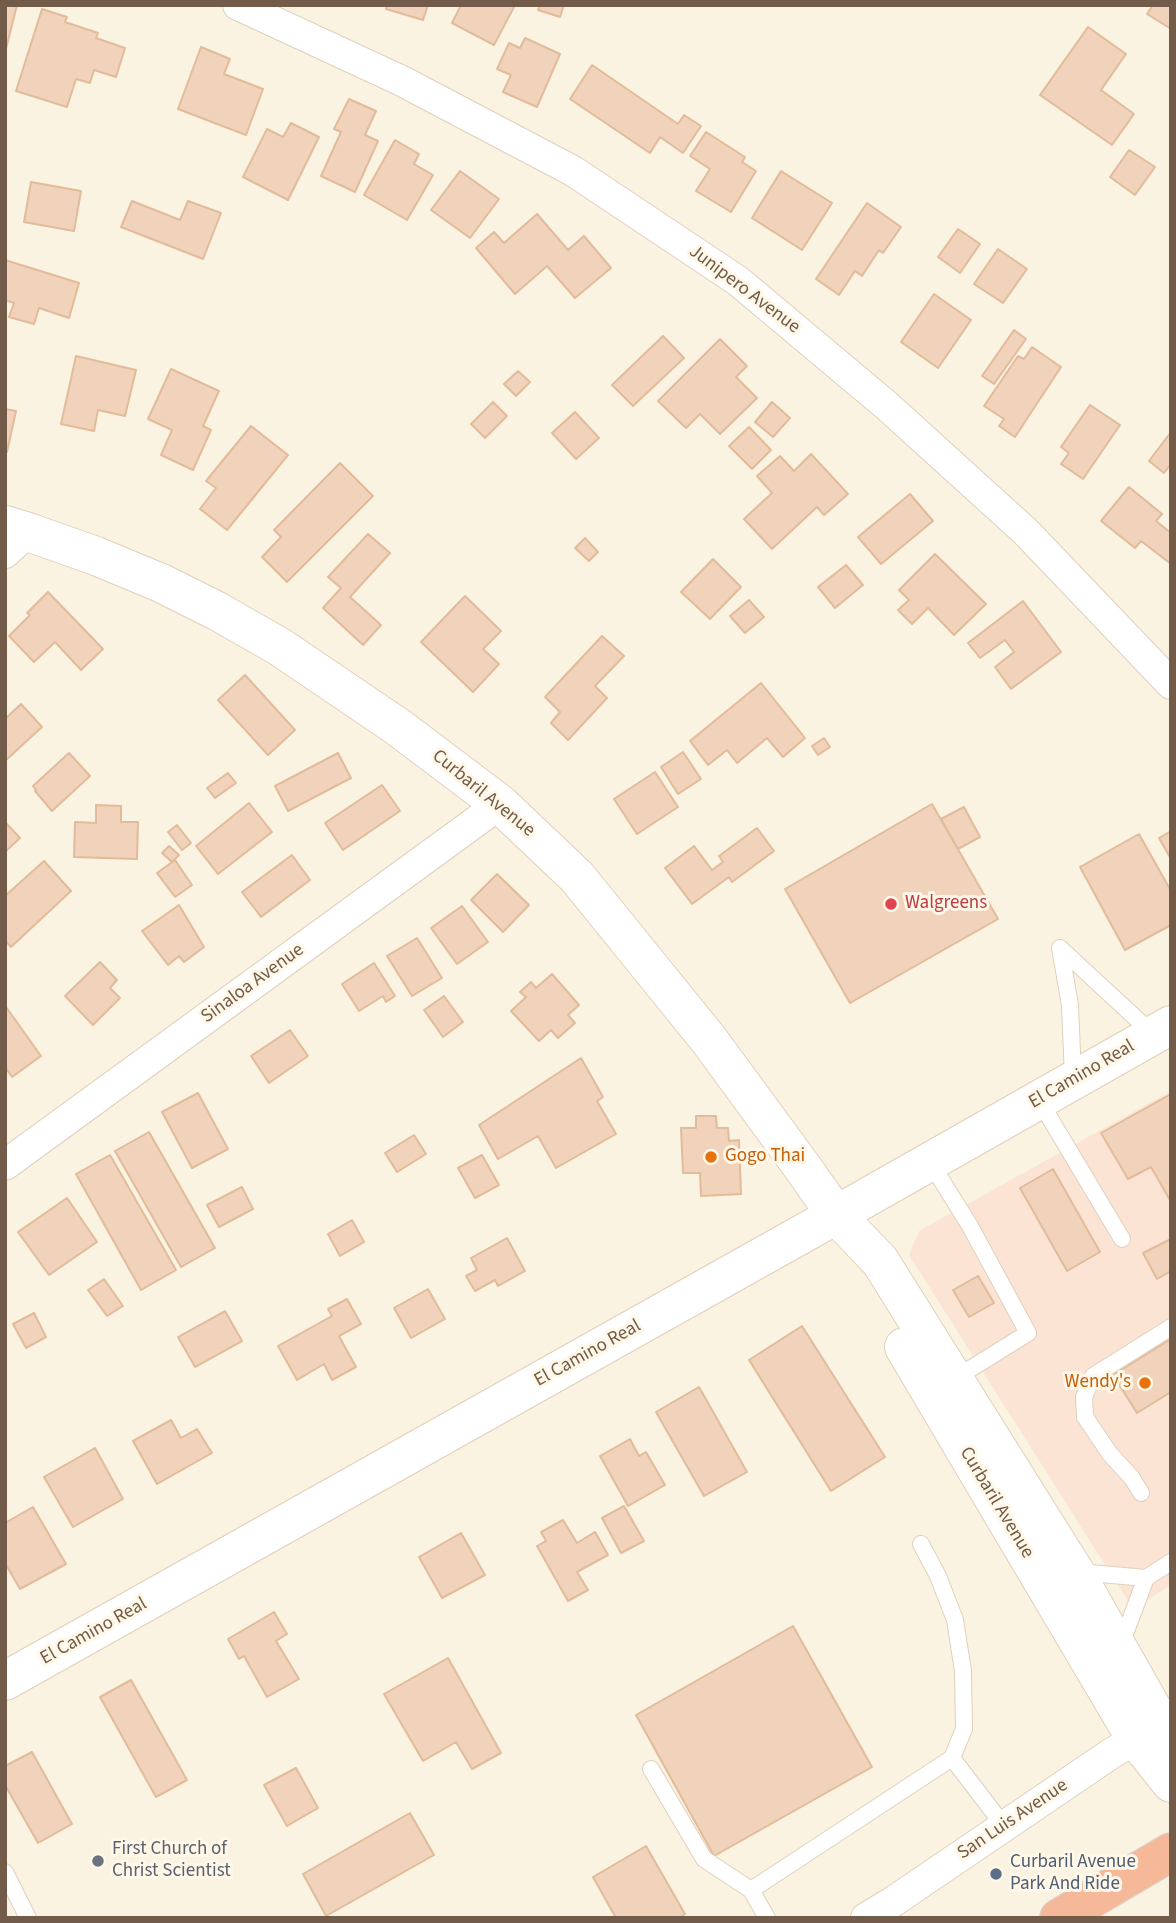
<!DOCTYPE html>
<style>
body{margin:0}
#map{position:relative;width:1176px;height:1923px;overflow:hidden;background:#fbf3e1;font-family:"Source Sans 3",sans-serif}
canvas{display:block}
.frame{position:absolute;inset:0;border:7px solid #725b49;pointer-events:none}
</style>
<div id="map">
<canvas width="1176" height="1923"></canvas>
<div class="frame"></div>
</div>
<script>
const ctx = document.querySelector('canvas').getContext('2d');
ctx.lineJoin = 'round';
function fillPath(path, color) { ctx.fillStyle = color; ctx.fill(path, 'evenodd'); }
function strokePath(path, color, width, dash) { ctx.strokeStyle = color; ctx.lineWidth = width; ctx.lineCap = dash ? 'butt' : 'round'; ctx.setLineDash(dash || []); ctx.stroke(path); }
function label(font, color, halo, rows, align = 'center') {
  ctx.font = font + ' "Source Sans 3",sans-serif'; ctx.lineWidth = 6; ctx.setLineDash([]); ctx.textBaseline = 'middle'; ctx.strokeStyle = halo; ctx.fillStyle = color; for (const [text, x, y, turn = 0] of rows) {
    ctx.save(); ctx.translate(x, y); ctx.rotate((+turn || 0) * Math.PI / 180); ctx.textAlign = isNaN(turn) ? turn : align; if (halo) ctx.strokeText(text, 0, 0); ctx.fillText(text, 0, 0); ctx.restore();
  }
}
fillPath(new Path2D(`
 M1171 1091V1585L1133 1609 909 1255 919 1231Z`), '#fce4d5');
const building = new Path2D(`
 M5 5H17L5 53Z
 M387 5H428L423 20 386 9Z
 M461 5H515L494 45 452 23Z
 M540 5H564L560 17 538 10Z
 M1153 5H1171V29L1147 14Z
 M42 9 67 17 65 22 98 33 96 38 125 48 116 77 94 70 90 83 76 79 67 107 16 91Z
 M1088 27 1126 54 1101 90 1134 114 1112 145 1040 95Z
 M525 38 560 54 537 107 503 92 511 75 497 69 509 43 520 48Z
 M201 47 230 59 224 74 263 89 246 135 178 109Z
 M592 65 678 124 684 115 701 126 683 153 660 137 650 153 570 99Z
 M349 99 376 111 365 135 378 141 355 192 321 176 341 132 334 129Z
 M291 123 319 137 288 200 243 177 267 129 283 137Z
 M706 132 745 157 742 162 756 171 731 212 696 191 710 169 690 156Z
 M395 140 419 154 414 164 433 175 407 220 364 195Z
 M1129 150 1155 167 1135 195 1110 177Z
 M460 171 499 199 470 238 431 210Z
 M781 171 832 203 802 250 752 218Z
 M31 182 81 191 74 231 24 222Z
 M132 201 180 220 188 201 221 213 203 259 121 227Z
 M867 203 901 227 883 253 879 250 862 276 855 271 839 295 816 279Z
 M537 214 568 250 584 236 611 268 575 298 547 266 515 294 476 248 494 232 504 243Z
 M958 229 980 244 960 273 938 257Z
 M998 249 1027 269 1003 303 974 284Z
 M5 260 79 283 69 318 39 308 34 324 9 317 14 303 5 300Z
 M934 294 971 320 938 368 901 342Z
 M1014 330 1026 339 994 384 982 376Z
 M663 336 684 358 633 406 612 385Z
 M720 339 747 366 736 377 757 398 720 434 700 414 686 428 658 401Z
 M1032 347 1061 367 1015 437 999 426 1004 419 984 406 1018 356 1024 359Z
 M76 356 136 370 125 416 98 410 94 431 61 424Z
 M171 369 219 391 203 426 211 430 193 470 161 455 172 430 148 419Z
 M518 371 530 382 516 396 504 384Z
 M493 402 507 416 485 438 471 424Z
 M772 402 790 418 773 437 755 422Z
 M1090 405 1120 425 1083 479 1061 464 1069 453 1061 447Z
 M5 409 16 411 7 452 5 451Z
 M575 412 599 438 576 459 552 433Z
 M251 426 288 455 227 530 200 509 216 488 206 481Z
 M749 427 771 450 752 469 729 446Z
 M1171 432V464L1164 473 1149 461Z
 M811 454 848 494 824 515 817 507 772 549 744 519 772 493 757 476 780 456 794 471Z
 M340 463 373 496 287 582 262 557 281 537 274 530Z
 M1129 487 1162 514 1156 521 1171 533V564L1141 541 1135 548 1101 521Z
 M910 494 933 521 881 564 858 537Z
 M368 534 390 553 350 597 381 625 363 645 323 608 341 588 328 577Z
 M585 538 598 552 589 561 575 548Z
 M935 554 986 604 954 635 928 608 912 624 898 610 909 600 899 590Z
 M713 559 741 587 710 619 681 592Z
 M846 565 863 585 835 608 818 587Z
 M48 592 103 649 81 670 55 642 34 662 9 636 30 615 27 613Z
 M465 596 501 631 483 649 499 664 473 692 421 642Z
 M749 600 764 617 745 633 730 616Z
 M1023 601 1061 652 1011 689 995 667 1014 652 1005 640 980 658 968 643Z
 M602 636 624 656 595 686 607 698 568 740 551 723 560 712 545 697Z
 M245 675 295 730 268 755 218 700Z
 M761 683 805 738 783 757 767 738 737 763 727 750 708 765 690 741Z
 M21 704 42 727 5 761V719Z
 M824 738 830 747 818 755 812 746Z
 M683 752 701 779 678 794 661 767Z
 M69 753 90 776 52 811 35 791 36 790 33 786Z
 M338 753 351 778 288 811 275 786Z
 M655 772 678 807 637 834 614 799Z
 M228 773 236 783 215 798 207 788Z
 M382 785 400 811 343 850 325 823Z
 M249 803 272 832 218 874 196 846Z
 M932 804 998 919 850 1003 785 889Z
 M96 805 121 806V822H138L137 859 74 857 75 822 96 823Z
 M964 807 980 837 958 849 941 819Z
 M5 822 20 838 5 852Z
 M177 825 191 843 182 850 168 832Z
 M757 828 774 851 732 882 729 877 692 904 665 868 694 846 712 870 723 862 719 856Z
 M1171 831V859L1159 838Z
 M1139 834 1171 891V925L1125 950 1080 867Z
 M169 846 179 855 172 862 162 853Z
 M292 855 310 880 261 917 242 892Z
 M175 860 192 885 175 897 157 873Z
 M44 861 71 891 11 947 5 940V896Z
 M497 874 529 905 503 932 471 900Z
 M179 905 204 947 184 962 179 956 168 965 142 931Z
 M462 906 488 942 457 964 431 928Z
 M417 938 442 978 412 996 387 956Z
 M100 962 117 980 110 988 120 998 93 1025 65 996Z
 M374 963 395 996 386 1002 383 996 359 1011 342 984Z
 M552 974 579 1005 568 1015 575 1023 558 1038 551 1030 539 1041 511 1011 526 997 520 992 531 982 536 988Z
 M444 996 463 1022 443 1037 424 1010Z
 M6 1007 41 1056 12 1077 5 1067Z
 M290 1030 308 1056 269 1083 251 1056Z
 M581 1058 603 1097 597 1101 616 1134 556 1168 538 1136 498 1159 479 1125Z
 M198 1093 228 1149 192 1168 162 1112Z
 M1171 1094V1202L1151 1167 1128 1179 1101 1133Z
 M696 1116H716L717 1128H728L729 1141 739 1140 741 1194 701 1196 700 1173H683L681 1128H696Z
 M149 1132 215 1248 181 1267 115 1151Z
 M414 1135 426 1154 397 1172 385 1153Z
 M110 1155 176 1270 141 1290 76 1174Z
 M482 1155 499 1185 475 1198 458 1168Z
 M1053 1169 1100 1252 1067 1271 1020 1188Z
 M242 1187 253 1209 219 1227 207 1205Z
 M67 1198 97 1242 49 1275 18 1232Z
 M352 1220 364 1242 340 1256 328 1234Z
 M507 1238 525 1271 498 1286 495 1280 475 1291 466 1276 477 1270 471 1258Z
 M1171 1239V1271L1157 1279 1143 1253Z
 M978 1276 994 1303 969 1317 953 1290Z
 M104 1279 123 1306 107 1316 88 1290Z
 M428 1289 445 1319 411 1338 394 1308Z
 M347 1299 361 1324 339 1336 356 1367 332 1380 324 1364 297 1380 278 1346 332 1316 328 1309Z
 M225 1311 242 1341 195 1367 178 1337Z
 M34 1313 46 1337 26 1348 13 1324Z
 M802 1326 885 1457 831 1491 749 1360Z
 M1171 1339V1392L1137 1413 1113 1375Z
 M699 1387 747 1472 704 1496 656 1412Z
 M171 1420 181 1438 197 1429 212 1453 157 1484 133 1441Z
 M630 1439 639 1456 646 1452 665 1485 628 1506 600 1456Z
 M95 1448 123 1499 73 1527 44 1477Z
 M624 1506 644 1541 621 1553 602 1518Z
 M33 1507 66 1564 20 1589 5 1563V1523Z
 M563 1520 577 1543 595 1532 608 1555 577 1572 588 1590 568 1601 537 1546 546 1541 541 1532Z
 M461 1533 485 1575 442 1598 419 1557Z
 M274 1612 287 1634 276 1641 299 1679 267 1697 244 1656 239 1659 228 1639Z
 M793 1626 872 1767 714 1856 636 1715Z
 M448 1658 501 1753 472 1769 456 1742 423 1761 384 1694Z
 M131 1680 187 1780 156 1797 100 1697Z
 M32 1752 72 1824 38 1843 5 1785V1766Z
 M296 1768 318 1808 287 1826 264 1785Z
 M410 1813 434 1855 326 1916 303 1874Z
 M646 1846 685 1914 679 1918H616L593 1877Z`);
fillPath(building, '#f0d3ba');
strokePath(building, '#e2bb9a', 2);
const lane = new Path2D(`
 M1060 948 1070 1005 1073 1077
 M1060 948 1153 1034
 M1039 1100 1122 1239
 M930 1162 970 1226 1028 1333 954 1379
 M1141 1493 1132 1478 1110 1454 1085 1417 1084 1397 1093 1376 1171 1327
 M921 1544 938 1576 955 1620 963 1671 964 1729 952 1758 1004 1826
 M1079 1572 1146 1578
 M1120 1647 1146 1578 1171 1562
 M651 1769 704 1859 751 1890 952 1758
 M5 1872 28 1918
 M751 1890 767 1918`);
const street = new Path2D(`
 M238 5 402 81 573 171 738 281 886 405 1026 532 1171 684
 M5 553 28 532
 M5 1165 500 804
 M866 1918 894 1901 1112 1753 1155 1728`);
const secondary = new Path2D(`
 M5 525 28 532 96 556 161 583 217 611 280 647 398 727 500 804 577 877 709 1040 803 1168 836 1215 880 1261 1075 1572 1161 1724 1171 1746
 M904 1347 1136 1739 1171 1783
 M5 1681 836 1215 1171 1025`);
const highway = new Path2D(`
 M1059 1918 1171 1852`);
strokePath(lane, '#dfd0bd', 18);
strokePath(street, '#dfd0bd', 32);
strokePath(secondary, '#e1cfb9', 40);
strokePath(highway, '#dad4d0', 40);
strokePath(lane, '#fff', 16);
strokePath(street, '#fff', 30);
strokePath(secondary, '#fff', 38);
strokePath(highway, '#f5b899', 38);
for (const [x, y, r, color] of [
 [891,904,7,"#e0444e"],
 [711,1157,7,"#e8710a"],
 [1145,1383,7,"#e8710a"],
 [98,1861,7,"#6b7280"],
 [996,1874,7,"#5c6f8a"]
]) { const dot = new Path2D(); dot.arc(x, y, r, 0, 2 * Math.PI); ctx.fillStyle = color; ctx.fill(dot); strokePath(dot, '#fff7e7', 2.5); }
label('19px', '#725b49', '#fff7e7', [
 ["Junipero Avenue",744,290,37],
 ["Curbaril Avenue",483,794,39],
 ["Sinaloa Avenue",253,984,-36],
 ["El Camino Real",1082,1075,-30],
 ["El Camino Real",588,1354,-29],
 ["Curbaril Avenue",996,1503,59],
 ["El Camino Real",94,1632,-29],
 ["San Luis Avenue",1013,1820,-34]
]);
label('19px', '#be3a42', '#fff7e7', [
 ["Walgreens",905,904]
], 'left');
label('19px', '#c56008', '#fff7e7', [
 ["Gogo Thai",725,1157],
 ["Wendy's",1131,1383,"right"]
], 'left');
label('19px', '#5b616d', '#fff7e7', [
 ["First Church of",112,1850],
 ["Christ Scientist",112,1872]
], 'left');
label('19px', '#4e5e75', '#fff7e7', [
 ["Curbaril Avenue",1010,1863],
 ["Park And Ride",1010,1885]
], 'left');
</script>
